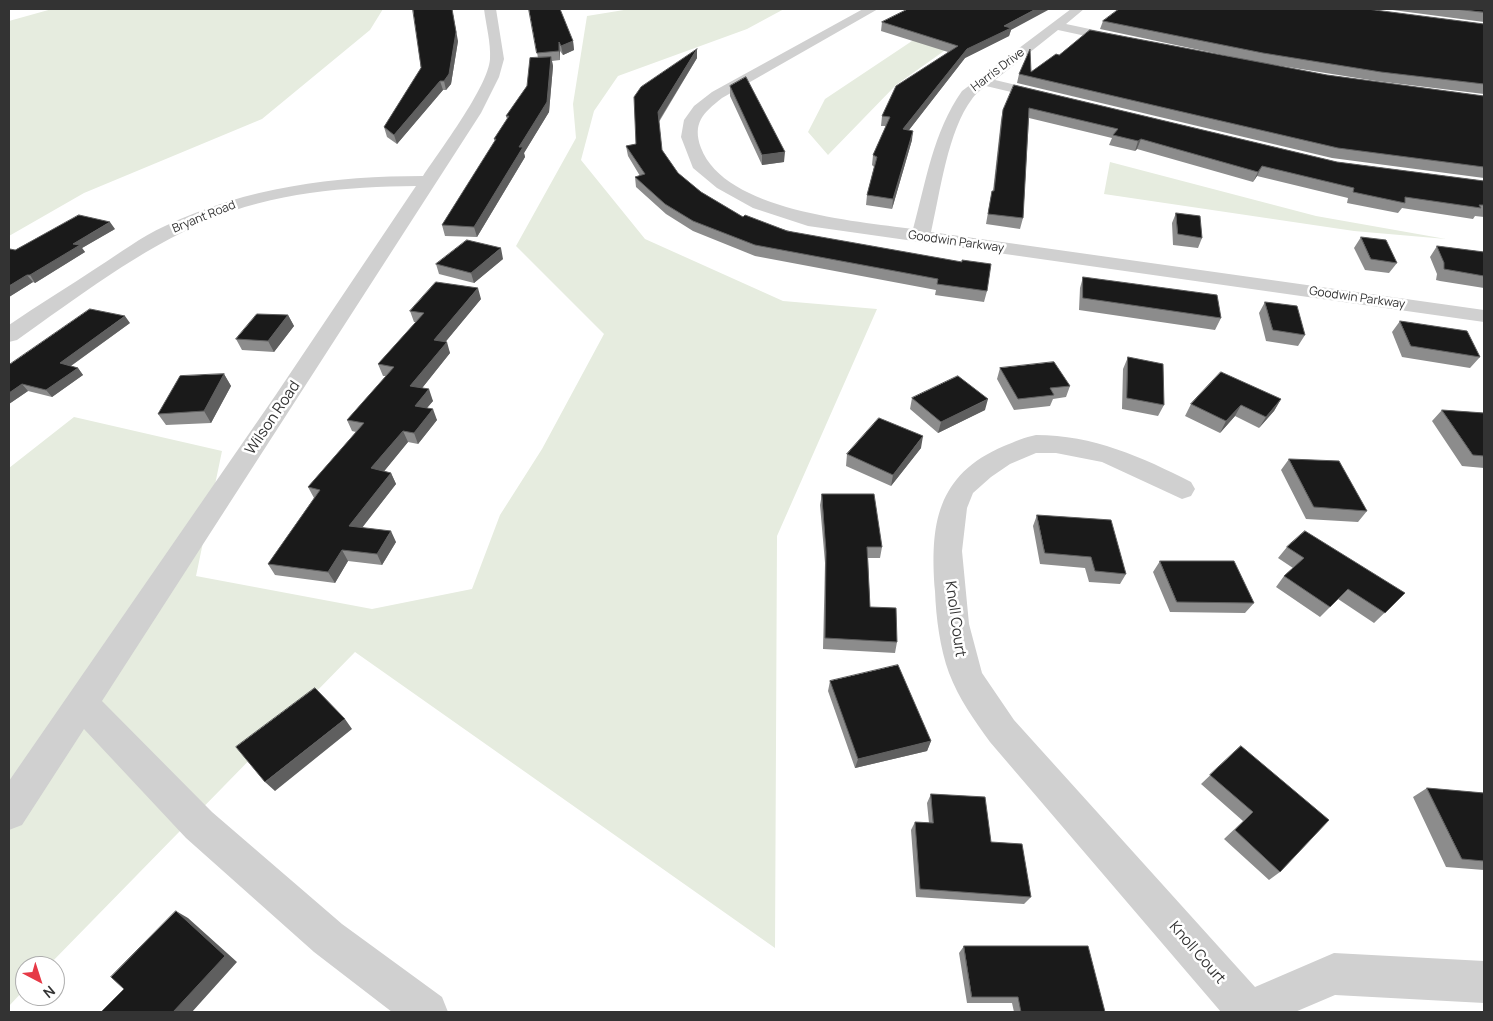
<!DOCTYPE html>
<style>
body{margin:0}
#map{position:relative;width:1493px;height:1021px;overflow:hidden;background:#fff;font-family:Manrope,sans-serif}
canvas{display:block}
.frame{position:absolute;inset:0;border:10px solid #333;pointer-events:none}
.north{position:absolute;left:15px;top:956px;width:50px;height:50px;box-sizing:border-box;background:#fff;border:1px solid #adadad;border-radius:50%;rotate:140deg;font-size:14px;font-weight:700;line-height:20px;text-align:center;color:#333}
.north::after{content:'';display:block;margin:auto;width:18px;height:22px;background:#e63946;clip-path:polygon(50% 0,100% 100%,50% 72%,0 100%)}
</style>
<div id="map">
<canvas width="1493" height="1021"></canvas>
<div class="frame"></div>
<div class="north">N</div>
</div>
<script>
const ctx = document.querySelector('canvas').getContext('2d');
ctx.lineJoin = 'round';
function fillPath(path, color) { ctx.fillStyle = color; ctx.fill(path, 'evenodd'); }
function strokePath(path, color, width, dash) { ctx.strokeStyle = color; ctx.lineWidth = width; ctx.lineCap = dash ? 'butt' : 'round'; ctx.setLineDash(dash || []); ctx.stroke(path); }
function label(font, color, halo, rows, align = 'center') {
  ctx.font = font + ' Manrope,sans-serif'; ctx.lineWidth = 5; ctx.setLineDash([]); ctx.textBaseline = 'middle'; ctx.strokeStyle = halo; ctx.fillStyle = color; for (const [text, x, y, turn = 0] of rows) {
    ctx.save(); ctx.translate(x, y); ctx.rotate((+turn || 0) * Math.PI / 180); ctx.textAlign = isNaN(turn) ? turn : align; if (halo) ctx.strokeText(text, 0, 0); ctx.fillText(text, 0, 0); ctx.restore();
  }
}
fillPath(new Path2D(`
 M52 9H383L370 30 262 119 84 193 9 236V21Z
 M630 9H784L747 29 618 76 594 111 581 160 645 239 783 301 877 309 777 536 775 948 355 652 48 966H25V989L9 1006V468L74 417 222 451 196 576 372 609 472 589 500 515 542 449 604 334 516 246 576 138 573 104 587 16Z
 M939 23 975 29 896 85 828 155 808 132 825 99Z
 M1110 162 1316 216 1446 239 1354 231 1104 194Z`), '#e6ecdf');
fillPath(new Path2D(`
 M484 9H496L504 59 499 77 481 113 102 701 212 812 342 924 442 997 448 1012H392L314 952 186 838 84 729 22 825 9 830V781L275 396 416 186C346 187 273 192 207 221 142 248 75 299 17 340L9 342V325C38 305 68 287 98 267 120 253 141 237 165 226 247 187 334 176 423 176 440 150 488 87 490 59 491 43 486 25 484 9Z
 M863 9H878L722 98C703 113 692 123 701 148 725 211 855 221 913 229 926 182 933 132 962 91L1071 9H1084L1066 24 1123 36 1130 40 1123 44 1058 30 995 80 1054 94 1056 97 1054 100 1049 101 986 86C981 90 975 94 972 99 948 130 940 193 931 232L1484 310V322L808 226 753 208 717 188 693 168 681 137 684 120 694 106 712 92Z
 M1036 435C1093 435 1142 457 1191 482L1195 489 1191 496 1182 499 1102 462 1056 453H1036L1010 464 991 477 973 493 967 508 962 551 969 624 982 673 1014 720 1255 987 1334 953 1484 961V1003L1335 995 1295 1012H1221L990 742C974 720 959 699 949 673 940 648 936 618 935 591 930 525 936 475 1004 446 1014 442 1025 437 1036 435Z`), '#d0d0d0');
fillPath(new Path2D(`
 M529 9 573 41 574 50 563 55 560 51V60L552 61 553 66 549 112 524 153 525 157 477 237 445 236 442 225 495 141 494 139 507 119 506 116 527 86 538 58Z
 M1385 9H1484V22Z
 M1103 21 1484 24V94L1376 81 1269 64 1327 75 1484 96V178L1332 158 1017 83 1019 74 1031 72 1059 55 1242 59 1100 29Z
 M882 22 1011 30 1009 36 965 58 909 130 912 140 892 209 866 205 867 195 874 167 872 165 873 155 886 126H881L882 116 948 52 881 31Z
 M458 41 451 84 446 90H443L397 144 387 137 384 127 421 68Z
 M697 49V58L659 122 662 150 678 173 701 192 743 217 987 291 984 302 935 295 936 290 755 256 693 231 666 214 636 187 635 177 640 176 628 156 626 146 636 144Z
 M1014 85 1337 162 1484 181V217L1475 216 1473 219 1402 208 1398 213 1347 203 1348 198 1257 176 1253 182 1137 149 1135 151 1109 145 1112 138 1029 118 1023 218 1020 229 986 224 990 201 992 191H993L1001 120 1003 110Z
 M730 86 784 162 762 165 730 96Z
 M1176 213 1202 238 1198 248 1173 245 1172 223Z
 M115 229 82 248 85 252 35 283 33 282 9 297 15 250Z
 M1361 237 1397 263 1389 273 1365 270 1354 248Z
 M1437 246 1484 252V288L1440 281 1436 280 1437 274 1430 257Z
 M503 259 474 283 439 274 436 264Z
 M1083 277 1221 318 1215 330 1079 310 1080 288Z
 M481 299 445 342 450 353 422 388 433 401 427 408 437 420 418 444 408 442 384 471 391 473 396 484 362 527 396 542 382 565 348 561 335 583 275 575 268 564 314 498 308 487 356 432 352 431 347 420 386 376H383L378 364 416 322H414L410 311Z
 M1265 302 1305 335 1298 346 1266 341 1259 313Z
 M288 315 294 326 274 352 242 350 236 339Z
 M1400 321 1480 357 1470 368 1402 357 1392 332Z
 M130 323 71 366 78 368 83 375 52 397 28 391 9 404V365Z
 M1128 357 1164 405 1158 416 1122 409 1123 369Z
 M1000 368 1070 386 1066 397 1053 399 1050 406 1014 410 997 379Z
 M224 374 231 386 211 423 166 425 158 414Z
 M912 398 985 410 938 433 910 409Z
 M1281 399 1274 411 1259 428 1235 416 1220 433 1185 416 1191 404Z
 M1442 410 1484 413V468L1462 466 1432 421Z
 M921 448 891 486 846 466 847 454Z
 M1289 459 1367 511 1358 522 1306 519 1281 470Z
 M822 494 882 547 880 558H868L870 607 897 642 895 653 823 649 825 563 820 505Z
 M1037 515 1126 574 1120 584 1089 582 1085 568 1040 564 1033 526Z
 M1287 547 1405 593 1374 623 1338 599 1320 617 1276 587 1284 576 1293 568 1278 558Z
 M1160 561 1254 603 1245 613 1170 612 1153 572Z
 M830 681 931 741 927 751 855 768 828 691Z
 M1241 746 1280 872 1269 880 1224 839 1243 821 1201 784Z
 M1427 788 1484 793V870L1446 867 1413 797Z
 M931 794 991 842 1031 897 1024 904 916 897 911 830 915 822 929 823 927 803Z
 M964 946 1105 1012H1014L1012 1003H967L959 953Z`), '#8c8c8c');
fillPath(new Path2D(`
 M452 9 458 41 451 84 446 90 444 81Z
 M1036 9H1050L1011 30 1009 36 965 58 902 139 903 129 967 49 1004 26Z
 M573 41 574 50 563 55 561 46Z
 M559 42 560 51V60L559 51Z
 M697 49V58L658 122V112Z
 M551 57 553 66 549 112 524 153 525 157 477 237 474 227Z
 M440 81 443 90 397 144 394 135Z
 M913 131 912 140 892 209 893 199Z
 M1141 139 1137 149 1135 151 1138 141Z
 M785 152 784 162 762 165V155Z
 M1262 166 1257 176 1253 182 1258 172Z
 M110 222 115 229 82 248 85 252 35 283 30 275 73 244Z
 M501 248 503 259 474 283 471 273Z
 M27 275 33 282 9 297V286Z
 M478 288 481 299 438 351 434 340Z
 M288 315 294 326 274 352 268 341Z
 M125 316 130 323 65 370 60 363Z
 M447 342 450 353 415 397 410 386Z
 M78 368 83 375 52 397 46 390Z
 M224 374 231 386 211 423 204 411Z
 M22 384 28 391 9 404V393Z
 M429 389 433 401 419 417 415 406Z
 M988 399 985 410 938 433 941 422Z
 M1281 399 1274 411 1259 428 1266 417Z
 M1241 405 1235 416 1220 433 1226 421Z
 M433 409 437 420 418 444 414 433Z
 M403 431 408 442 377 480 371 468Z
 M923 436 921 448 891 486 893 475Z
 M391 473 396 484 355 537 349 526Z
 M391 531 396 542 382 565 377 554Z
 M342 550 348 561 335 583 328 572Z
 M345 719 352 729 275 791 265 782Z
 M931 741 927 751 855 768 858 759Z
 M176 911 188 918 237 962 192 1012H173Z`), '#5f5f5f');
const building = new Path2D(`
 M413 9H452L456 32 449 74 444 81H440L394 135 384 127 421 68Z
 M529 9H560L573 41 561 46 559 42V51L537 53Z
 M908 9H1036L1004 26 1011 28 967 49 903 129 913 131 893 199 867 195 877 157 873 155 890 117 882 116 896 86 958 46 882 22Z
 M1119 9H1367L1484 24V84L1381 72 1263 53 1103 21Z
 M1455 9H1484V12Z
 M1090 30 1327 75 1484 96V167L1338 148 1019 74 1030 49 1031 72 1056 54 1059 55Z
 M697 49 658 112 662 150 678 173 701 192 743 217 745 215 787 231 962 262V260L991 264 987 291 937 284 938 279 755 245 693 221 665 204 635 177 645 174 626 146 636 144 634 97 641 87Z
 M551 57 547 102 519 147H523L474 227 442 225 496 139H494L509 116H506L527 86 530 58Z
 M746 77 785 152 762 155 730 86Z
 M1014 85 1337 162 1484 181V205H1479L1481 208 1405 197V203L1353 192 1354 188 1262 166 1258 172 1141 139 1138 141 1113 135 1118 129 1029 108 1023 218 988 214 992 191H994L1003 110Z
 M1176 213 1200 216 1202 238 1178 234Z
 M79 215 110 222 73 244 80 245 30 275H27L9 286V250L10 249 15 250Z
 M1361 237 1386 240 1397 263 1371 259Z
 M467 240 501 248 471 273 436 264Z
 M1437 246 1484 252V276L1444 269V263Z
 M1083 277 1217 295 1221 318 1083 298Z
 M436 282 478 288 434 340 447 342 410 386 429 389 415 406 433 409 414 433 403 431 371 468 391 473 349 526 391 531 377 554 342 550 328 572 268 564 320 490 308 487 364 423 347 420 394 367 378 364 424 313 410 311Z
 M1265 302 1297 306 1305 335 1273 330Z
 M90 309 125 316 60 363 78 368 46 390 22 384 9 393V365Z
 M257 314 288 315 268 341 236 339Z
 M1400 321 1467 331 1480 357 1411 346Z
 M1128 357 1163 364 1164 405 1127 398Z
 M1054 362 1070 386 1050 388 1054 395 1018 399 1000 368Z
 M1221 372 1281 399 1266 417 1241 405 1226 421 1191 404Z
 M224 374 204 411 158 414 180 376Z
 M958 376 988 399 941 422 912 398Z
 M1442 410 1484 413V456L1473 455Z
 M879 418 923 436 893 475 847 454Z
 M1289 459 1339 461 1367 511 1314 507Z
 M822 494H874L882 547H867L870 607 896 608 897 642 825 638 826 552Z
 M1037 515 1111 520 1126 574 1095 571 1091 557 1045 553Z
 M1305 531 1405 593 1385 613 1348 589 1330 607 1284 576 1304 558 1287 547Z
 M1160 561H1234L1254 603 1177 602Z
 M898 665 931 741 858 759 830 681Z
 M315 688 345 719 265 782 236 747Z
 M1241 746 1329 820 1280 872 1235 830 1253 812 1210 775Z
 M1427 788 1484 793V861L1462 859Z
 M931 794 985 797 991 842 1022 844 1031 897 920 889 915 822 933 823Z
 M176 911 225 956 173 1012H101L124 989 111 977Z
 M964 946H1088L1105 1012H1021L1018 997H972Z`);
fillPath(building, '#1a1a1a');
strokePath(building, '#5f5f5f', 1);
label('12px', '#333', '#fff', [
 ["Harris Drive",998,70,-37],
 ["Bryant Road",204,217,-22],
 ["Goodwin Parkway",956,242,8],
 ["Goodwin Parkway",1357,298,8]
]);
label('15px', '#333', '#fff', [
 ["Wilson Road",273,418,-56],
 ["Knoll Court",955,619,82],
 ["Knoll Court",1197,953,49]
]);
</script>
